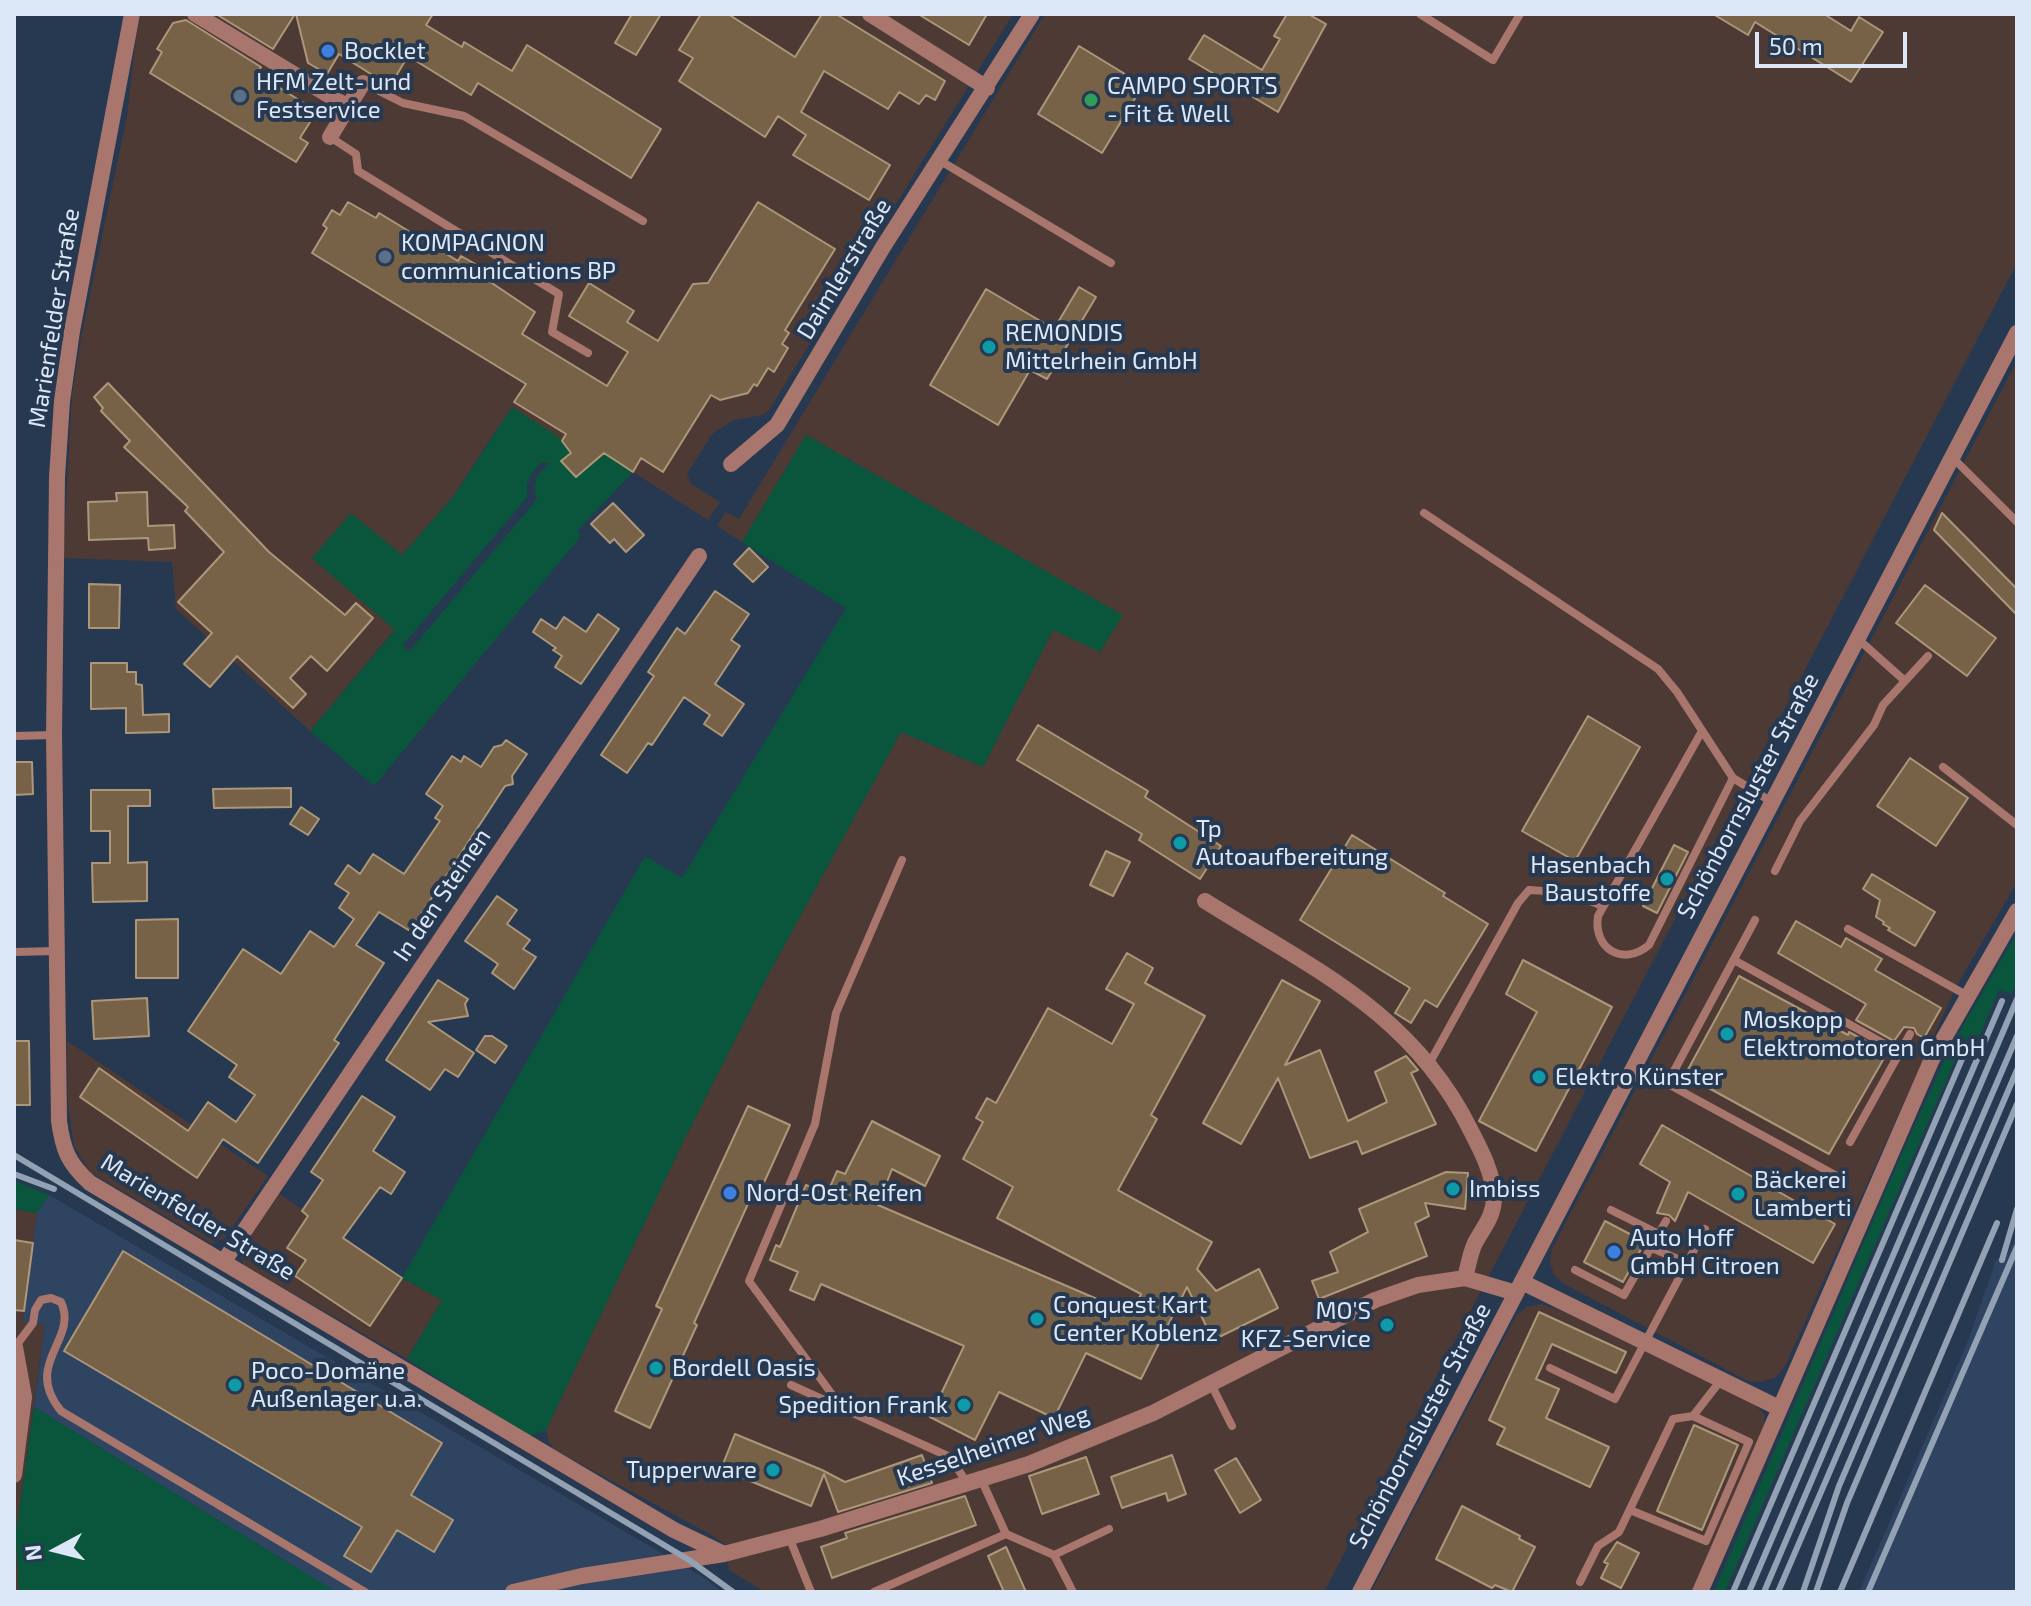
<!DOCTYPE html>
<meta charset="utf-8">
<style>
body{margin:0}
#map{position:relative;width:2031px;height:1606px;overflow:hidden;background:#273951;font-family:"Exo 2",sans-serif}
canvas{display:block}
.frame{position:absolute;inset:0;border:16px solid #dce7f7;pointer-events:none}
.north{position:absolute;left:16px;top:1510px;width:80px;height:80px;-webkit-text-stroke:6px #273951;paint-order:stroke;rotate:263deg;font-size:22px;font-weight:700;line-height:32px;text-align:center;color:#dce7f7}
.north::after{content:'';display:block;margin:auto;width:28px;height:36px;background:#dce7f7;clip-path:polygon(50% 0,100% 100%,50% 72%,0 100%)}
.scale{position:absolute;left:1755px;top:32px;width:152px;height:36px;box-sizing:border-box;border:4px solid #dce7f7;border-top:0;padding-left:10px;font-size:24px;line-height:28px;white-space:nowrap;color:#dce7f7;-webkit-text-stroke:6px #273951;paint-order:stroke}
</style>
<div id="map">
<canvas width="2031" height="1606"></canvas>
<div class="frame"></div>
<div class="north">N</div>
<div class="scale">50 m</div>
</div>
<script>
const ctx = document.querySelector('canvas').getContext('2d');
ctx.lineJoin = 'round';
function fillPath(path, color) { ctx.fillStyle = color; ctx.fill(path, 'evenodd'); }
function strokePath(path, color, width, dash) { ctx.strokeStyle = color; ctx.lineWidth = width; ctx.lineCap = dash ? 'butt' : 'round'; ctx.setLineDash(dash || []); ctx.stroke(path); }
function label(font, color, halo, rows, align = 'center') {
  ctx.font = font + ' "Exo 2",sans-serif'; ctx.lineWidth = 8; ctx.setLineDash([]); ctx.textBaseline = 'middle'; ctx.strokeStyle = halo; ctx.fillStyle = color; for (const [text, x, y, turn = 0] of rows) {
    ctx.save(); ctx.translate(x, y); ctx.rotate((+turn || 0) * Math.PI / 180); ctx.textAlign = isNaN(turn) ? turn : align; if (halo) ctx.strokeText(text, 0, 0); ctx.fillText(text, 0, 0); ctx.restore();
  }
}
fillPath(new Path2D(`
 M141 14H1013L769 410 763 415 734 420 712 434 687 474 691 484 720 502 708 520 633 472 586 469 562 441 496 430 453 497 402 555 312 558 395 629 310 731 176 609 172 562 63 558 72 396 81 338 127 116 136 37Z
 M1045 14H2017V263L1324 1592H765L729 1570 726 1545 708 1533 555 1450 549 1442 546 1430 683 1142 768 975 901 732 983 767 1053 630 1123 616 806 435 742 542 717 526 726 512 739 519Z
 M2017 361V882L1956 987 1785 1366 1776 1377 1762 1382 1748 1381 1564 1284 1554 1275 1550 1262 1552 1249Z
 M67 1041 268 1176 225 1238 212 1244 90 1172 74 1146 68 1104Z
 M277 1192 402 1278 442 1300 407 1359 244 1265 239 1254Z
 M14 1209 37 1213 23 1321 45 1325 16 1533 19 1592H14Z
 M1541 1304 1560 1310 1754 1404 1764 1414V1427L1695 1592H1371L1516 1316 1526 1307Z`), '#4e3a35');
fillPath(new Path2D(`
 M49 1195 706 1579 722 1592H336L34 1407 45 1325 23 1322 37 1213Z
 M2017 1233V1592H1859L1968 1341 1996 1260 2008 1254Z`), '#2e4461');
fillPath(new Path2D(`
 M512 407 557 436 586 468 604 453 633 472 577 531 581 536 374 786 310 731 395 630 312 558 351 513 402 555 453 497ZM542 462 550 463C538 473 531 483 537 498L534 503 409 652 403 645 528 496C523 482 533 471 542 462Z
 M806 435 1123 615 1100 652 1053 630 983 767 901 732 768 975 683 1142 546 1430 530 1436 407 1359 442 1300 402 1278 645 856 682 878 846 608 742 542Z
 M2017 933V981L2012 994 1999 990 1976 1044 1964 1039 1725 1592H1714L1900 1158 1949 1050Z
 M14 1181 49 1195 37 1213 14 1209Z
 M34 1407 336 1592H19L16 1533Z`), '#09563c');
const building = new Path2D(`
 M216 14H295L273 49Z
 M296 14H433L426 25 462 47 464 42 512 71 527 45 661 129 631 178 478 83 471 95 408 56 390 86 339 54 327 74 308 63Z
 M632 14H661L636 55 615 43Z
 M701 14H728L795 57 822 14H836L945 81 935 100 926 95 919 104 899 92 888 109 824 71 801 112 890 165 869 200 793 155 806 135 778 116 765 137 679 81 693 58 679 50Z
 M918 14H987L969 45Z
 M1287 14H1308L1326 24 1278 112 1189 59 1204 35 1262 70 1280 39 1274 36Z
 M1713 14H1824L1851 31 1859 17 1883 32 1851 82 1755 22 1748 35Z
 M186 20 261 67 257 74 317 111 300 138 308 143 296 162 150 73 162 52 157 49 173 23Z
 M1079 46 1143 85 1102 153 1038 114Z
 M348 202 376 218 379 213 458 261 461 256 477 265 474 271 535 312 522 334 607 386 628 352 569 316 589 283 634 311 627 322 658 341 693 284 708 283 758 202 835 249 785 330 789 333 782 344 788 348 774 372 768 368 757 386 754 384 748 393 720 400 711 395 663 472 641 458 633 472 604 453 576 477 561 461 571 453 562 441 566 434 514 402 526 384 312 253 327 228 323 225 332 210 340 215Z
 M1079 287 1096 297 1047 379 1030 370 998 425 930 385 986 289 1054 329Z
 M108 383 269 552 345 615 356 603 373 618 327 671 311 656 290 678 306 694 293 708 237 656 210 687 184 664 212 633 178 602 224 552 185 511 188 507 124 447 130 441 101 411 103 408 94 397Z
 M147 492 148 526 174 525 175 548 149 550 148 538 89 540 88 502 117 501 116 493Z
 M613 503 644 535 626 552 614 539 610 543 591 524Z
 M1942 513 2017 589V615L1934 530Z
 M749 548 768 567 753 582 734 564Z
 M89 584 120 585 119 628H89Z
 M1925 585 1996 638 1967 676 1896 623Z
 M715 591 749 614 731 640 740 646 715 684 744 704 722 736 704 724 710 715 684 697 652 745 648 743 627 773 601 755 654 676 648 672 677 628 685 634Z
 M598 614 619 629 581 684 555 667 562 656 553 650 556 648 533 632 541 619 556 629 564 617 586 632Z
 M91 663H127V672H136V684L142 685 143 715 169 714V732L126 733V708L91 709Z
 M1588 716 1640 747 1575 861 1522 831Z
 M1038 725 1148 791 1145 797 1221 846 1200 879 1139 840 1142 834 1017 760Z
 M506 740 527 754 512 776 513 784 505 786 410 931 379 912 356 945 384 963 334 1040 339 1043 258 1163 223 1139 197 1178 80 1097 99 1068 188 1131 208 1102 236 1122 255 1095 229 1077 237 1065 188 1031 243 949 281 974 310 931 334 947 354 919 339 908 349 893 335 884 348 865 360 874 373 854 404 874 440 821 435 818 443 806 426 794 452 756 461 762 464 756 481 767 494 747 502 745Z
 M1910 758 1968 798 1936 846 1877 806Z
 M14 762H32L33 794 14 795Z
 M291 788V807L214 808 213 789Z
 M91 790H150V806H128V863L147 862V901L93 902 92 863H110V831H91Z
 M301 807 319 819 308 835 290 824Z
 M1352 835 1445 893 1443 896 1488 924 1437 1007 1425 1000 1411 1023 1395 1013 1410 988 1300 920Z
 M1674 845 1688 852 1657 913 1643 906Z
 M1106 851 1130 862 1113 896 1090 885Z
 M1872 874 1935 912 1915 946 1888 930 1890 928 1883 924 1884 922 1876 917 1880 900 1863 889Z
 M497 896 517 910 507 924 530 940 523 949 536 957 514 989 492 973 498 964 465 941Z
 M178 919V978H136V920Z
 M1796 921 1841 947 1846 938 1882 959 1875 970 1941 1008 1924 1038 1917 1034 1914 1028 1904 1027 1894 1041 1856 1020 1866 1004 1778 953Z
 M1127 953 1153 968 1145 983 1205 1016 1151 1115 1157 1119 1118 1190 1212 1242 1197 1269 1216 1291 1259 1269 1278 1308 1213 1340 1187 1287 1141 1379 1086 1353 1054 1418 999 1392 975 1440 930 1417 964 1346 821 1284 814 1300 790 1290 798 1272 770 1260 776 1245 780 1247 806 1185 827 1194 837 1171 845 1174 872 1121 940 1156 925 1186 892 1169 878 1205 1132 1314 1141 1294 997 1218 1013 1187 963 1159 983 1122 976 1118 987 1098 996 1103 1048 1008 1112 1044 1134 1004 1106 989Z
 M1523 960 1612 1007 1536 1151 1479 1121 1537 1012 1506 994Z
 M1739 976 1848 1035 1849 1032 1887 1053 1829 1154 1685 1075Z
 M438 980 468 999 465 1004 468 1016 428 1022 474 1053 458 1077 445 1069 430 1090 386 1060Z
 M1282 980 1320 1001 1285 1065 1320 1050 1348 1121 1387 1102 1375 1072 1406 1056 1418 1070 1411 1073 1436 1124 1362 1154 1357 1141 1310 1158 1278 1078 1241 1144 1203 1123Z
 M147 998 149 1036 94 1039 92 1001Z
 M485 1036H492L507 1046 495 1063 476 1050Z
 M14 1041H29L30 1105H14Z
 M362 1096 395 1117 373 1151 405 1172 391 1194 380 1187 343 1238 402 1278 370 1326 295 1276 306 1260 287 1248 308 1216 302 1211 323 1180 311 1172Z
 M748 1106 790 1125 762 1187 757 1184 694 1323 697 1325 650 1428 615 1411 662 1309 656 1306Z
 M1662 1125 1835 1224 1813 1263 1688 1192 1675 1221 1669 1215 1657 1213 1670 1182 1640 1164Z
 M1446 1172 1468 1173 1465 1209 1425 1203 1429 1216 1415 1223 1427 1256 1319 1299 1312 1281 1338 1272 1330 1252 1368 1232 1359 1209Z
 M1605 1221 1645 1242 1623 1282 1584 1262Z
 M14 1240 33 1243 24 1311 14 1310Z
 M123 1251 442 1443 411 1495 453 1520 434 1552 397 1530 371 1572 344 1556 362 1527 64 1351Z
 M1539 1312 1626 1352 1616 1373 1552 1344 1536 1379 1559 1389 1546 1418 1609 1447 1590 1487 1497 1444 1505 1428 1489 1420Z
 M1694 1425 1738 1445 1702 1530 1657 1511Z
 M735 1434 822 1470 845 1482 922 1455 932 1483 838 1512 824 1474 811 1506 721 1469Z
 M1172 1455 1186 1494 1168 1501 1166 1493 1122 1508 1111 1477Z
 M1086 1457 1099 1494 1042 1514 1029 1476Z
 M1236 1458 1261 1500 1240 1513 1215 1470Z
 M965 1496 976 1525 832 1578 821 1547 847 1538 845 1533Z
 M1462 1506 1520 1536 1519 1539 1535 1547 1512 1592 1495 1585 1492 1588 1436 1559Z
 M1617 1542 1639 1553 1621 1588 1601 1578 1608 1564 1604 1562Z
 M1006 1547 1026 1592H1004L988 1556Z`);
fillPath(building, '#776247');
strokePath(building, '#ad977a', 2);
strokePath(new Path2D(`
 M1420 14 1493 60 1520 14
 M363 83 403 103 464 116 643 221
 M330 137 356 154 358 171 559 294 552 332 588 353
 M939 160 1111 263
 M1953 458 2017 522
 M1424 513 1658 669 1677 692 1733 778 1772 802
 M1858 639 1905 681
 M1702 731 1598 916C1593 949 1623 967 1649 945L1733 778
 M14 736 54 735
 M1943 767 2017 825
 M1775 871 1800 821 1874 725 1883 705 1928 656
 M1848 929 1968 996
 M14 952 57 951
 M1734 960 1899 1052
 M1429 1064 1518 903 1529 890C1555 891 1579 895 1602 906
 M1635 1066 1835 1175
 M1667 1084 1755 920
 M1850 1142 1910 1034
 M1611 1210 1659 1234
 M1652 1248 1687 1263
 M1575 1270 1624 1295 1666 1221
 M15 1347 33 1323 35 1310 41 1300 51 1298 61 1302C79 1340 22 1363 61 1411L365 1592
 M1550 1368 1615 1399 1705 1229
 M1211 1384 1232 1426
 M791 1385 950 1457 967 1483
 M842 1408 749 1281 815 1124 836 1013 902 860
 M981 1479 1006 1534 1054 1555 1073 1592
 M1630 1510 1706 1541 1749 1442 1693 1416
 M789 1537 811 1592
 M1054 1555 1109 1529
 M1580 1582 1598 1546 1619 1532 1673 1419 1693 1416 1721 1380
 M874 1592 1006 1534`), '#a9766d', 8);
strokePath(new Path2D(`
 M132 14 72 331 62 401 57 477 54 735 59 1121C63 1150 68 1163 90 1183L674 1530 724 1554
 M195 14 348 107 330 137
 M870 14 987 88
 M348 107 363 83
 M731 464 777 425 883 247 1032 14
 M1205 901C1310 967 1412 1012 1470 1129 1481 1150 1494 1175 1494 1198 1494 1216 1483 1228 1475 1243 1470 1253 1468 1267 1465 1278
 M224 1261 699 556
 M1522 1282 1779 1408
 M14 1475 24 1397 15 1347
 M513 1592 582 1576 724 1554 820 1529 1029 1464 1153 1413 1375 1300 1418 1285 1465 1278 1516 1293
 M1700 1592 1932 1059 2017 911`), '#a9766d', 16);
strokePath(new Path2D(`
 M1360 1592 2017 333`), '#a9766d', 16);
strokePath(new Path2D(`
 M14 1155 689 1560 733 1592
 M14 1174 54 1189
 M2002 1260 2017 1209
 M1733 1592 1965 1052
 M1749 1592 2002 1001
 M1764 1592 2017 999
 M1778 1592 2017 1036
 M1803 1592 1839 1486 2017 1070
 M1816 1592 1847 1503 2017 1104
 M1840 1592 1997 1223
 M1868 1592 2017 1247`), '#93a1b4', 6);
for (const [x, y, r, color] of [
 [328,51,8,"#3f7fe0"],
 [240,96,8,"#5c6f8a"],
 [1091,100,8,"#2e9e5b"],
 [385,257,8,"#5c6f8a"],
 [989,347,8,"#0f9aa8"],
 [1180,843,8,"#0f9aa8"],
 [1667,879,8,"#0f9aa8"],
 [1727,1034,8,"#0f9aa8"],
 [1539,1077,8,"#0f9aa8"],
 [1453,1189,8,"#0f9aa8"],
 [730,1193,8,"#3f7fe0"],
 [1738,1194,8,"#0f9aa8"],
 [1614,1252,8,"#3f7fe0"],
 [1037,1319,8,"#0f9aa8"],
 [1387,1325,8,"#0f9aa8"],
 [656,1368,8,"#0f9aa8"],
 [235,1385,8,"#0f9aa8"],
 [964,1405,8,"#0f9aa8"],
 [773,1470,8,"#0f9aa8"]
]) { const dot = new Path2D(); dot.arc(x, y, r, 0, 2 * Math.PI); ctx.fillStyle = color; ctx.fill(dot); strokePath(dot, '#273951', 3); }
label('24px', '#dce7f7', '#273951', [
 ["Bocklet",344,51],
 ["HFM Zelt- und",256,82],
 ["Festservice",256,110],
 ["CAMPO SPORTS",1107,86],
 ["- Fit & Well",1107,114],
 ["KOMPAGNON",401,243],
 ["communications BP",401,271],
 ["REMONDIS",1005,333],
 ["Mittelrhein GmbH",1005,361],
 ["Tp",1196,829],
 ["Autoaufbereitung",1196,857],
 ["Hasenbach",1651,865,"right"],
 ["Baustoffe",1651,893,"right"],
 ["Moskopp",1743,1020],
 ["Elektromotoren GmbH",1743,1048],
 ["Elektro Künster",1555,1077],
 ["Bäckerei",1754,1180],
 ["Lamberti",1754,1208],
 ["Imbiss",1469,1189],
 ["Nord-Ost Reifen",746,1193],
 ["Auto Hoff",1630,1238],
 ["GmbH Citroen",1630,1266],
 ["Conquest Kart",1053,1305],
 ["Center Koblenz",1053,1333],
 ["MO'S",1371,1311,"right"],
 ["KFZ-Service",1371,1339,"right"],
 ["Bordell Oasis",672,1368],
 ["Poco-Domäne",251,1371],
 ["Außenlager u.a.",251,1399],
 ["Spedition Frank",948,1405,"right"],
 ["Tupperware",757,1470,"right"]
], 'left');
label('24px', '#dce7f7', '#273951', [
 ["Daimlerstraße",844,269,-59],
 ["Marienfelder Straße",54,318,-81],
 ["Schönbornsluster Straße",1748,796,-62],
 ["In den Steinen",442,895,-56],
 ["Marienfelder Straße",198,1217,31],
 ["Schönbornsluster Straße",1420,1426,-62],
 ["Kesselheimer Weg",993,1446,-19]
]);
</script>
